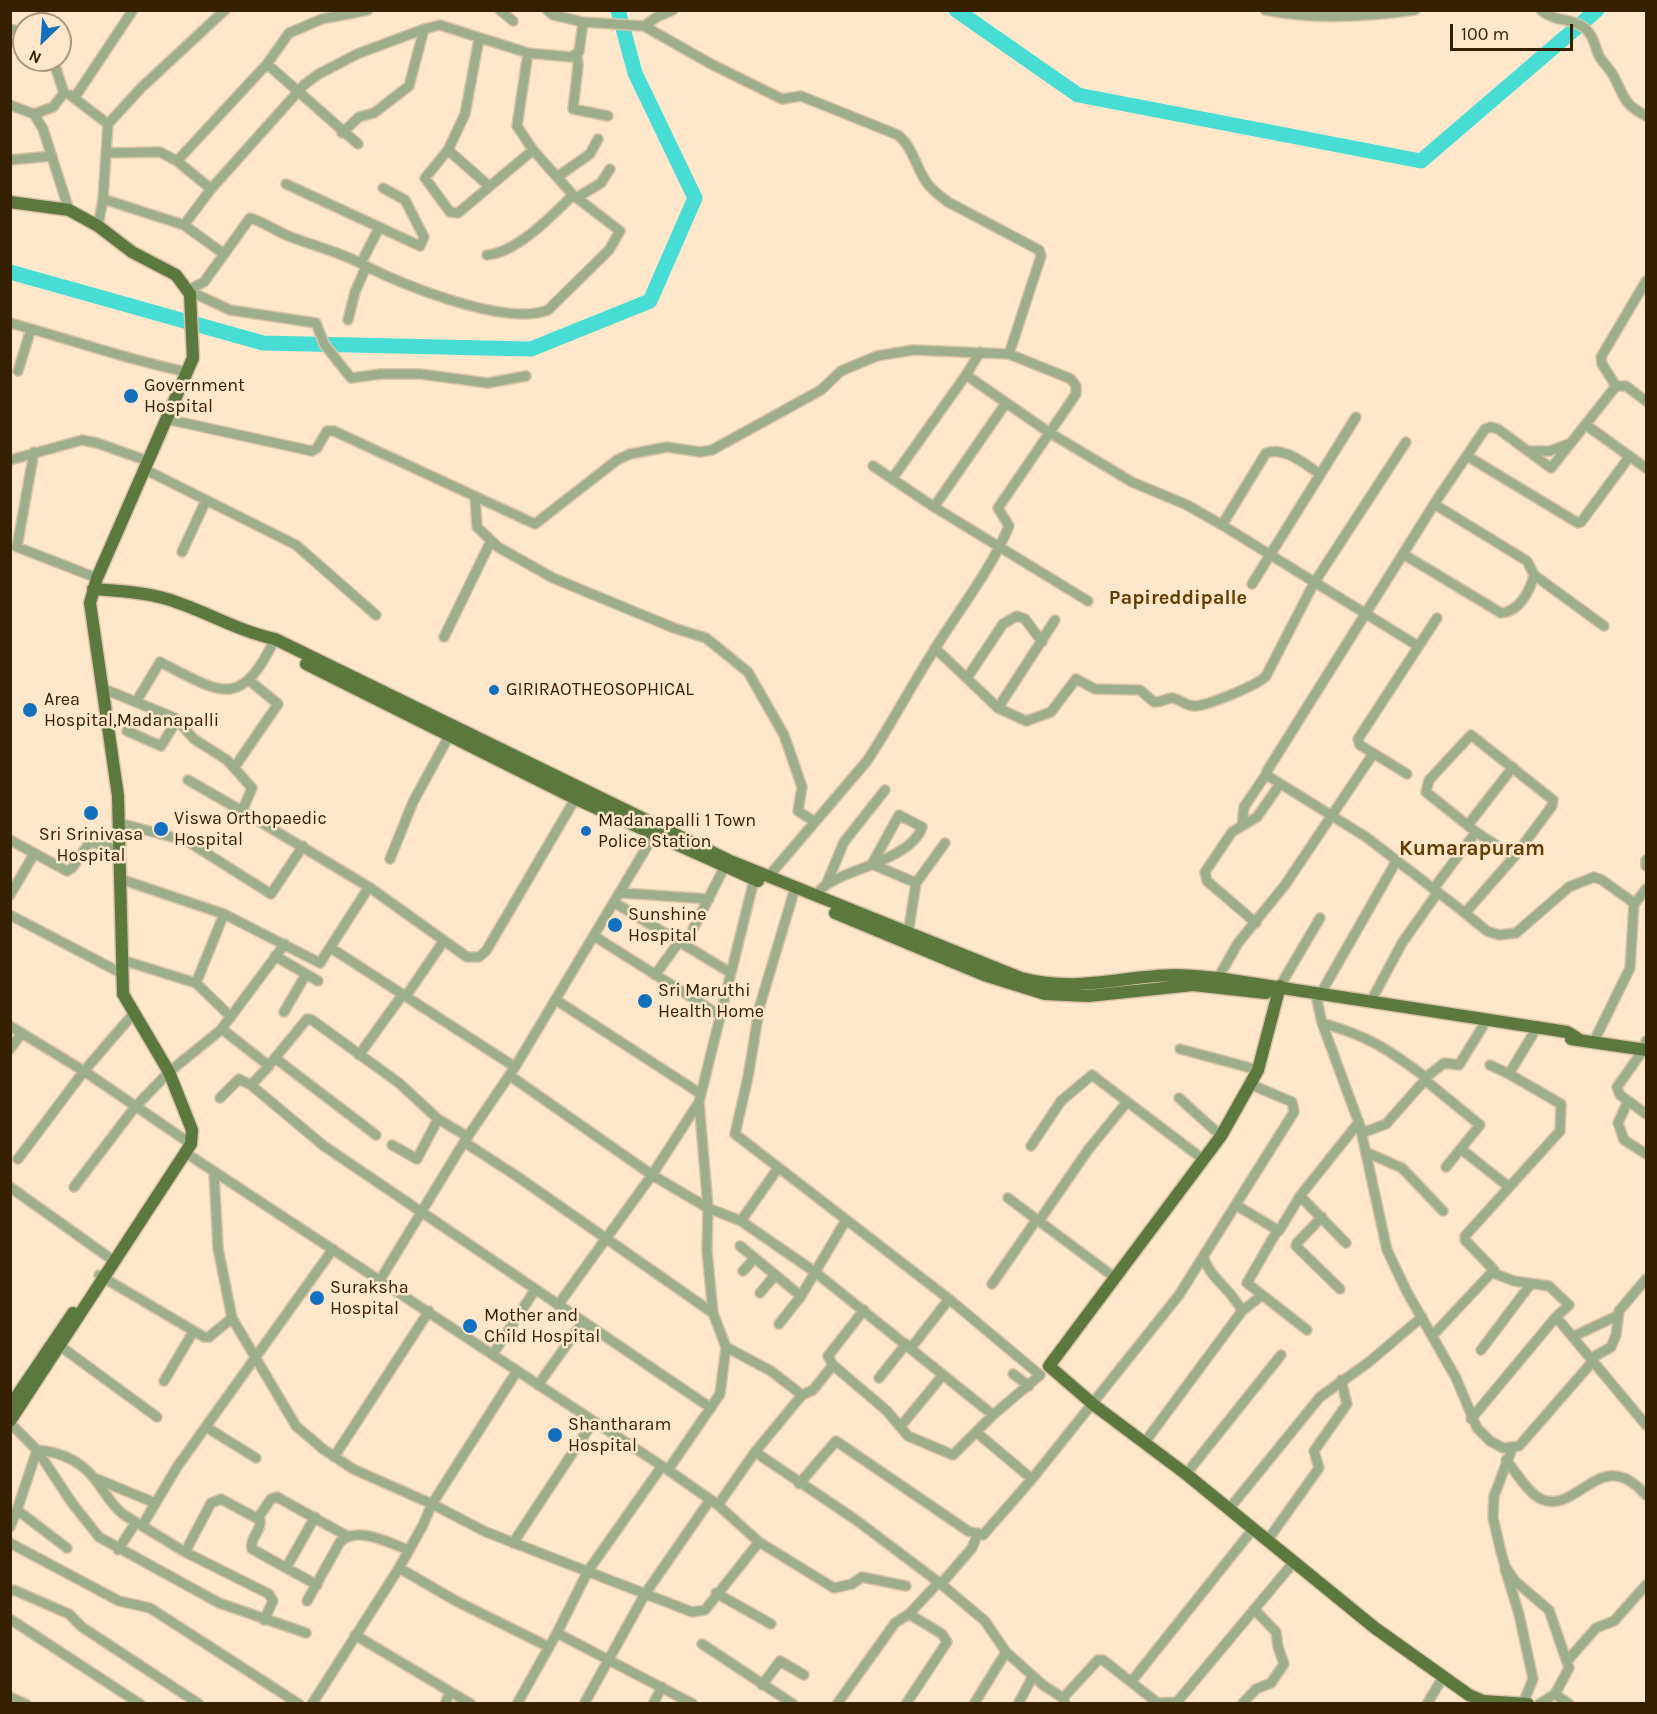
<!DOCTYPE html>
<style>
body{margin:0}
#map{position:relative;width:1657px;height:1714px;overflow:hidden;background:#ffe7cc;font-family:Karla,sans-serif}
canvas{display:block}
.frame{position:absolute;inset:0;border:12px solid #362002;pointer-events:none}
.north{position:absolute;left:12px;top:12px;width:60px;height:60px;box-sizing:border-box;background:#ffe7cc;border:2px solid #af977b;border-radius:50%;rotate:205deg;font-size:16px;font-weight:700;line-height:24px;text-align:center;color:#362002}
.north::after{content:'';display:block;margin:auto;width:21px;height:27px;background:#1370bc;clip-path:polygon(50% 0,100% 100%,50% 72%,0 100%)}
.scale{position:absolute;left:1450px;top:24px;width:123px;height:27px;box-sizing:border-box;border:3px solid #362002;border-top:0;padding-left:8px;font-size:18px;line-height:21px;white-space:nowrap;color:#362002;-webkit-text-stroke:4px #ffe7cc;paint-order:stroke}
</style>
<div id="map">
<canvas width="1657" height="1714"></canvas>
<div class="frame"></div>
<div class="north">N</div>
<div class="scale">100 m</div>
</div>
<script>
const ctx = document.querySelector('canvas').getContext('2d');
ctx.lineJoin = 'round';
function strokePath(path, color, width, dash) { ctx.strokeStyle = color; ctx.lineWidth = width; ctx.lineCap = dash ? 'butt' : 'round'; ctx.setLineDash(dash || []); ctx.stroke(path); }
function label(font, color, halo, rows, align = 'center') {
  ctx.font = font + ' Karla,sans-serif'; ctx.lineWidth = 5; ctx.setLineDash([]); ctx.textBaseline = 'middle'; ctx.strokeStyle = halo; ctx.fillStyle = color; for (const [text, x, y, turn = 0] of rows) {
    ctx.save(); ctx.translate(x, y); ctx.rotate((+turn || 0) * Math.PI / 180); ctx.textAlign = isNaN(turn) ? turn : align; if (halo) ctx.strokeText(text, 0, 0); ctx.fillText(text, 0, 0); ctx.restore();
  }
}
strokePath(new Path2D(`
 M956 10 1078 95 1421 161 1597 10
 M10 272 263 343 531 349 650 301 695 198 635 73 618 10`), '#47dcd4', 15);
const minor = new Path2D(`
 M500 10 513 21
 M547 10 553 15 583 22 644 26 711 64 782 99 801 96 898 135C913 147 916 168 927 183 933 191 941 197 948 202L1039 250 1041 256 1009 354 1071 379 1076 386V394L998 508 1009 526C990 572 957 612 931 655 909 690 890 726 867 761L768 877
 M1265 10C1316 20 1364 17 1415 10
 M1541 10C1556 24 1578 16 1590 34 1594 40 1596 49 1599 56 1603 63 1609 68 1613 75 1625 97 1622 103 1646 116
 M37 24 43 10
 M644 26 657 17 673 10
 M10 29 24 33
 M479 39 465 114 448 150 425 178 450 212 458 213 533 150
 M577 55 578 66 573 109 608 116
 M267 64 358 144
 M70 95 108 124
 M75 97 133 10
 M10 105 34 114 43 129 69 210
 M34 114 53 107 64 93 53 60
 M342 133 359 117 374 113 409 86 424 29
 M448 150 489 186
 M106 153 160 152 177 161 211 189
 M10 160 52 156
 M177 161 267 64 289 33 322 19 368 10
 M557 177 590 154 598 139
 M286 184 420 246 424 237 405 200 383 188
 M576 198 601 183 610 169
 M103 199 184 225 224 254
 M184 225 211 189 304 85 317 75 357 54 424 29 440 25 528 53 571 57 579 52 583 22
 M98 226 103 199 108 124 141 88 225 10
 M487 255C516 253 553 215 573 195
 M361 263 379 228
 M188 290 204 282 250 218C264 222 277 232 291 237 314 246 339 252 360 263 400 284 505 327 548 310L609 250 620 231 573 195 533 150 517 126 528 53
 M190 294 198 295 230 310 316 323 324 344 351 378 381 374H420L488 383 526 376
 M348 320 355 292 366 267
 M10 323C70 339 127 360 187 372
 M980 352 966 375 1050 433 1132 482 1187 505 1222 525 1418 646
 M18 371 31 329
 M1616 386 1602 364 1601 357 1646 281
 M166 419 312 451 317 448 327 431H334L535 524 617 460 630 454 667 447 700 452 712 450 821 390 841 371 877 356 913 350 1009 354
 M1586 425 1646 468
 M1529 451H1550L1571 443
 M34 452 17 547 97 578
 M1467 456 1578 523 1581 522 1630 456
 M10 460 82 440 97 443 148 461
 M873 466 934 507 1088 601
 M144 469 296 545 376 615
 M892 479 966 375
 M475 497 477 527 498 547 553 578 674 628 706 638 748 672 784 735 802 787 798 811 815 822
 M934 507 1006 403
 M1222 525 1266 453C1285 446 1304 464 1320 474
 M182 552 206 500
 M1403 554 1501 613C1519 612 1530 591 1534 575L1527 561 1434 504
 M1534 575 1604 626
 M1252 584 1356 417
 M444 637 491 541
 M935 648 998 708 1026 721 1051 712 1076 679 1095 689 1140 690 1154 702C1161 703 1166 698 1172 698 1180 699 1186 706 1194 706 1207 706 1258 685 1266 676L1314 583 1406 442
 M967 678 1003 624 1017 616 1025 619 1042 642
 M104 689 175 718 194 739 227 760 252 788 242 811 369 887 467 957H479L486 951 578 794
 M136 702 160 662C221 693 240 711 275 639
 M998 708 1055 620
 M127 731 161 746 177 720
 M234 768 278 704 250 681
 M1407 774 1360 745 1358 739 1437 618
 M188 780 242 811
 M119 823 187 841 271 894 303 846
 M1242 825 1244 807 1267 773
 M1468 825 1513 767
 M10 840 67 871 72 868 90 842 119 850
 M1514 857 1476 832 1426 792 1429 780 1471 735 1553 800 1552 806 1514 857 1465 913 1366 837 1268 776 1267 771 1438 498 1485 429 1491 427 1498 429 1551 468 1616 386H1626L1646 401
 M390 859 413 802 449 736
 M1397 860 1317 1000 1322 1023 1360 1126 1387 1250 1407 1292 1456 1378 1477 1428 1490 1441 1503 1448 1519 1446 1594 1360
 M1646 860V866
 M120 879 224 914 320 963 369 887
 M826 885 844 842 885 790
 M1434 888 1476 832
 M622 893 709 899
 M10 895 34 854
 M793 895 760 1005 748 1077 735 1134 949 1299 1040 1375 993 1415
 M815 896C819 891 824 886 829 883 853 868 913 857 922 827L899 815 872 864 916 883
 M615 903 731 973
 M1635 903 1646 889
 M1465 913 1487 931 1499 935 1516 933 1569 887 1594 877 1602 880 1634 903 1630 968 1594 1041
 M10 915 121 973
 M1256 923 1207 881 1205 872 1232 832 1257 817 1280 784
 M693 929 724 868
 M908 934 916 883 945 843
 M594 936 721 1016
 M331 948 515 1067
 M275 956 318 981
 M122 960 196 983 224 914
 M655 975 679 942
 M1218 978 1238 943 1285 885 1373 754
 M196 983 231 1017
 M1280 986 1320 918
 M406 996 443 942
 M556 1000 701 1094
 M1371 1001 1402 943 1438 892
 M284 1012 306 974
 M1322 1023C1368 1036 1386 1048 1424 1076L1425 1080
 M10 1026 84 1071 191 1144
 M220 1031 285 944
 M1646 1041 1644 1049 1617 1087 1620 1095 1646 1114
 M10 1049 22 1033
 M1180 1049 1258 1070
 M359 1055 403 994
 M275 1058 307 1019 312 1020 399 1083 438 1119 468 1137
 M272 1062 275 1058 376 1135
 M1490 1065 1509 1074 1533 1034
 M509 1075 652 1175 708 1208 741 1221 815 1272 993 1415 953 1455 908 1436 887 1411 833 1365 828 1356 864 1310
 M1425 1078 1444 1063 1459 1065 1483 1026
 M251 1085 324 1146 711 1408
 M1179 1098 1221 1136
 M1628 1101 1618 1123 1624 1140 1646 1154
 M1362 1133 1386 1124 1425 1080 1480 1125 1446 1167
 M464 1142 518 1177 713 1313
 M392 1145 417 1159 438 1119
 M1031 1146 1061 1101 1092 1075 1204 1160
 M1461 1149 1509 1187
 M186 1153 668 1470 720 1394 726 1347 713 1313 707 1251 708 1208 699 1102 755 876
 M1368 1153 1402 1168 1443 1211
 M18 1159 84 1071 134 1013
 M214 1173 218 1248 232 1318 296 1426 323 1449 353 1469 432 1504 423 1525 399 1568 312 1704
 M10 1187 114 1261
 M74 1187 135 1107 169 1072 222 1029 269 1066 251 1085 239 1079 220 1098
 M1008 1198 1114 1277
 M1236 1205 1279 1231 1300 1196
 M1322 1217 1297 1243 1296 1246 1340 1289
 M741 1221 778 1168
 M1039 1221 1088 1150 1127 1102
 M1277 1231 1247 1283 1307 1330
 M1346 1243 1300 1196 1359 1122
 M740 1246 801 1296
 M1204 1259C1211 1279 1232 1290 1242 1311
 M743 1271 755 1258
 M1493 1273 1514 1281 1549 1286 1569 1305 1556 1317
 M99 1275 204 1337H209L232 1318
 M380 1280 464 1142 515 1067 657 830
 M992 1284 1037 1219
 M760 1293 775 1275
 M558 1305 652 1175 699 1102
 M779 1324 801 1296 846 1220
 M1433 1335 1494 1270 1465 1240V1236L1560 1131 1561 1104 1509 1074
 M1574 1336 1617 1316
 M60 1346 157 1417
 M726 1347 771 1371 802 1395
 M911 1348 949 1299
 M1481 1350 1530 1285
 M493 1354 535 1290
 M1592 1358 1611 1347 1616 1335 1619 1311 1646 1279
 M517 1371 432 1504 486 1532 692 1612 705 1610 759 1542
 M1013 1374 1029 1386
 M879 1378 906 1344
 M164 1381 193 1332
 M538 1385 583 1322
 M1471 1419 1556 1317 1646 1425
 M10 1423 37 1450 17 1510 67 1548
 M206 1427 256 1458
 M900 1427 943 1375
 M1145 1442 1242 1311 1261 1296
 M1512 1449 1494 1496 1493 1518 1501 1552 1505 1566 1515 1581 1549 1610 1569 1668 1555 1694
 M37 1450 72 1503 99 1537 219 1603 306 1633
 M37 1450C61 1452 82 1461 97 1482 106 1494 112 1506 124 1515L185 1552 269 1594 273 1601 264 1620
 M755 1452 856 1520 941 1584 985 1621 1006 1652 1043 1685 1063 1698 1065 1704
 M334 1457 429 1311
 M1506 1460C1516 1472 1528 1493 1541 1499 1571 1513 1593 1465 1624 1478 1633 1481 1640 1489 1646 1495
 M668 1470 718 1505 759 1542 834 1588 852 1584 862 1577 906 1586
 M1186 1474 1281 1355
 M97 1479 155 1503
 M1032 1479 1179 1295 1294 1112 1292 1102 1252 1085
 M799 1484 836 1441 968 1531 983 1535 1032 1479 976 1432
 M718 1505 755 1452 802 1395 813 1390 833 1365
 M1229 1509 1320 1397 1369 1362 1422 1317
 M258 1518 271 1499 277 1497 347 1536
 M142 1526 177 1467 333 1249
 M10 1527 17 1510
 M1267 1541 1319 1468 1314 1451 1347 1404 1341 1380
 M10 1543 119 1601 150 1608 299 1704
 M513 1543 593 1422
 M118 1550 136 1522
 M185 1552 211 1503 221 1499 260 1520C262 1531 249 1538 252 1549L317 1585
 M286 1568 315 1517
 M399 1568 456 1601 549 1647 557 1633 693 1704
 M1505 1569 1519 1614 1533 1679 1524 1701
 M941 1584 972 1548 978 1533
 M10 1591 14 1590 69 1614 82 1627 199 1704
 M716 1593 771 1624
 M307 1601 340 1542C358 1525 388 1543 409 1550
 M10 1619 140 1704
 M557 1633 588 1571 662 1466
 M355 1635 471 1704
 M702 1644 793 1704
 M1568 1660 1596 1628 1614 1621 1646 1585
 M1131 1682 1253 1529
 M762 1685 780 1661 804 1675
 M10 1697 26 1704
 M1063 1698 1098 1660H1103L1159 1704
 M1158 1703 1177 1702 1293 1563
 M445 1704 450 1692
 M517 1704 549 1647
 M584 1704 645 1594 710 1500
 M653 1704 662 1687
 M837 1704 895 1623 909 1614 939 1582
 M906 1704 947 1642 942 1634 909 1614
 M974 1704 1006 1652
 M1018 1704 1033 1676
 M1242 1704 1256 1689 1271 1683 1284 1664 1278 1647 1276 1632 1254 1609
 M1427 1704 1443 1677
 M1539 1704 1555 1694 1569 1704`);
const major = new Path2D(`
 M10 202 69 210 98 226 132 252 176 275 190 294 193 358 97 578 90 603 118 796 123 994 169 1072 192 1130 191 1144 10 1421
 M93 589C118 591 143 592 167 599 204 610 237 631 275 639L728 860 1021 978C1080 993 1119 976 1175 975 1189 975 1204 977 1218 978L1567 1032 1577 1038
 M306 664 576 799 758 881
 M835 913 984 975 1045 994 1088 996 1193 985 1266 993
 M1280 986 1258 1070 1221 1136 1049 1366 1094 1405 1186 1474 1375 1628 1469 1695 1483 1701 1528 1704
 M1571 1039 1646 1050
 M10 1406 73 1313`);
strokePath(minor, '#dbc3a8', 12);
strokePath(major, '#dbc3a8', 15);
strokePath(minor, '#9dae8d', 9);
strokePath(major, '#5c793d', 12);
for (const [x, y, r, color] of [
 [131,396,8,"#1370bc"],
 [494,690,6,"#1370bc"],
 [30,710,8,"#1370bc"],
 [91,813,8,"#1370bc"],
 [161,829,8,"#1370bc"],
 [586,831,6,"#1370bc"],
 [615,925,8,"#1370bc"],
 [645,1001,8,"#1370bc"],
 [317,1298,8,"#1370bc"],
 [470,1326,8,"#1370bc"],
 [555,1435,8,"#1370bc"]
]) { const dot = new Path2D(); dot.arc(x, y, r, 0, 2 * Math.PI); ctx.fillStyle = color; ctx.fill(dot); strokePath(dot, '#ffe7cc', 2); }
label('18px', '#362002', '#ffe7cc', [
 ["Government",144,386],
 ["Hospital",144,407],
 ["GIRIRAOTHEOSOPHICAL",506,690],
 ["Area",44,700],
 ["Hospital,Madanapalli",44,721],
 ["Viswa Orthopaedic",174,819],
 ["Hospital",174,840],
 ["Madanapalli 1 Town",598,821],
 ["Police Station",598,842],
 ["Sri Srinivasa",91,835,"center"],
 ["Hospital",91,856,"center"],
 ["Sunshine",628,915],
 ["Hospital",628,936],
 ["Sri Maruthi",658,991],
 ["Health Home",658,1012],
 ["Suraksha",330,1288],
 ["Hospital",330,1309],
 ["Mother and",484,1316],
 ["Child Hospital",484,1337],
 ["Shantharam",568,1425],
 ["Hospital",568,1446]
], 'left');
label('bold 20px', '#633c00', '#ffe7cc', [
 ["Papireddipalle",1178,598]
]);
label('bold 21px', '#633c00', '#ffe7cc', [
 ["Kumarapuram",1472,849]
]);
</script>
